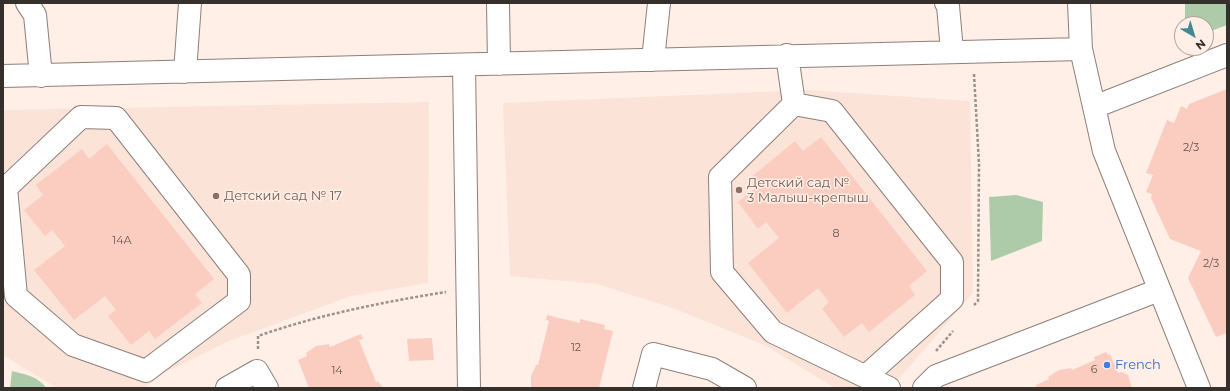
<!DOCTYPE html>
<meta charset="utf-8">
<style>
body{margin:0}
#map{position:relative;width:1230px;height:391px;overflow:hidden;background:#ffefe7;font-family:Montserrat,sans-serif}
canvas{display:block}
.frame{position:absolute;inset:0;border:4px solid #36302d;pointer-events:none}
.north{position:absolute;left:1174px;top:16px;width:40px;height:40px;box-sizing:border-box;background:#ffefe7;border:1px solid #afa39d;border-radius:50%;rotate:142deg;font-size:11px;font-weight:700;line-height:16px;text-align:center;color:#36302d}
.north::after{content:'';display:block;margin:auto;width:14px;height:18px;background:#438993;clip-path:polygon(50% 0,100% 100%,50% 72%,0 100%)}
</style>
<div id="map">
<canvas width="1230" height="391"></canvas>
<div class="frame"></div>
<div class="north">N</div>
</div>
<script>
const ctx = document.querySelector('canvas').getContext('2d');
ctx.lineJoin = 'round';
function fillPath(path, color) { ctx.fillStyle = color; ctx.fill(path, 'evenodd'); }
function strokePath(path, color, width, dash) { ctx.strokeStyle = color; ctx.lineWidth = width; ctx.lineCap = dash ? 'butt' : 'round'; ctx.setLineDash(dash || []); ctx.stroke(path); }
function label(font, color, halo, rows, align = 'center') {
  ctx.font = font + ' Montserrat,sans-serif'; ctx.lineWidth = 3; ctx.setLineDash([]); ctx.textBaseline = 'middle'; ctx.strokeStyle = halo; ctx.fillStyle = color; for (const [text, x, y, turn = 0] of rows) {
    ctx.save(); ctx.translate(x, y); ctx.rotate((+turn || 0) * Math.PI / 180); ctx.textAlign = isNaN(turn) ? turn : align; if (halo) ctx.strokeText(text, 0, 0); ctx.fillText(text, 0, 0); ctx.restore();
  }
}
fillPath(new Path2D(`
 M807 90 970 101 973 293 891 388H835L764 345 673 308 597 284 510 276 503 103Z
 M429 102 428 283 351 296 229 341 164 373 144 388H57L3 355V110Z`), '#fbe3d8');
fillPath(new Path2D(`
 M1185 3H1227V25L1206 33V24H1185Z
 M1016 195 1043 202 1042 241 991 261 989 197Z
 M12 371C25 374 39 377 46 388H10Z`), '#aecba9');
fillPath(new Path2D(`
 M1227 89V333L1216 337 1188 278 1201 251 1170 239 1151 198 1152 194 1146 192 1153 175 1146 173 1167 120 1174 123 1181 106 1187 109 1189 104Z
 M821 137 927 271 909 286 915 295 869 332 862 323 844 337 822 309 829 302 818 288 787 313 748 263 779 238 766 222 758 229 738 202 757 187 750 178 795 141 803 151Z
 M107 144 214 279 195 294 202 303 155 339 149 331 131 345 108 316 116 310 105 296 74 320 34 270 65 246 52 230 45 236 24 210 43 195 36 185 82 149 89 159Z
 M547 315 580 323V319L605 325 604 329 613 331 599 388H531V376L536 365H538L549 321 546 320Z
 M361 334 363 339 359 340 376 382 378 381 383 388H309L298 360 307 356 306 353 316 346 329 344 330 347Z
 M432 338 434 360 409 361 407 339Z
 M1106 352 1108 355 1110 354 1118 373 1121 372 1128 375 1132 388H1037L1036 385 1049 379 1048 377 1059 370 1071 368 1072 370 1095 360 1094 357Z`), '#fbcdc0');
const minor = new Path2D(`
 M27 3 35 15 41 76
 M498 3 499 64
 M946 3 948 6 952 51
 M1079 3 1081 49 1104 151 1199 388
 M787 55 794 104
 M653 60 659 3
 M464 65 469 388
 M185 72 190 3
 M3 76 1081 49
 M1094 107 1227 55
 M3 188H6L81 117 116 118 239 275V301L146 371 73 345 16 296 6 188
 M866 376 952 299V262L832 111 794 104 720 177 722 272 773 332 889 388
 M227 388 257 371 267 388
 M644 388 653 354 712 369 745 388
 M924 388 936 376 1159 290`);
strokePath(minor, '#8d7f78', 24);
strokePath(new Path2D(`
 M974 74 979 164 978 301 974 305
 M258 349V336C318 315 383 302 446 292
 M936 351 953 331`), '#9b908a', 2.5, [3, 2]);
strokePath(minor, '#fff', 22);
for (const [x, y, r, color] of [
 [739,190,4,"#8d6e63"],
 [216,196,4,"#8d6e63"],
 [1107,365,4,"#3f7fe0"]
]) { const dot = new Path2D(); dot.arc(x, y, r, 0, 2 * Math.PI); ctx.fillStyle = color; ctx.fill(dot); strokePath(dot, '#ffefe7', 1.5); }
label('11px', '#675752', null, [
 ["2/3",1191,148],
 ["8",836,234],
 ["14А",122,241],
 ["2/3",1211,264],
 ["12",576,348],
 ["6",1094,370],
 ["14",337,371]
]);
label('13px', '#785e54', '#ffefe7', [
 ["Детский сад №",747,183],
 ["3 Малыш-крепыш",747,198],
 ["Детский сад № 17",224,196]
], 'left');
label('13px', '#366cbe', '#ffefe7', [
 ["French",1115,365]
], 'left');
</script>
